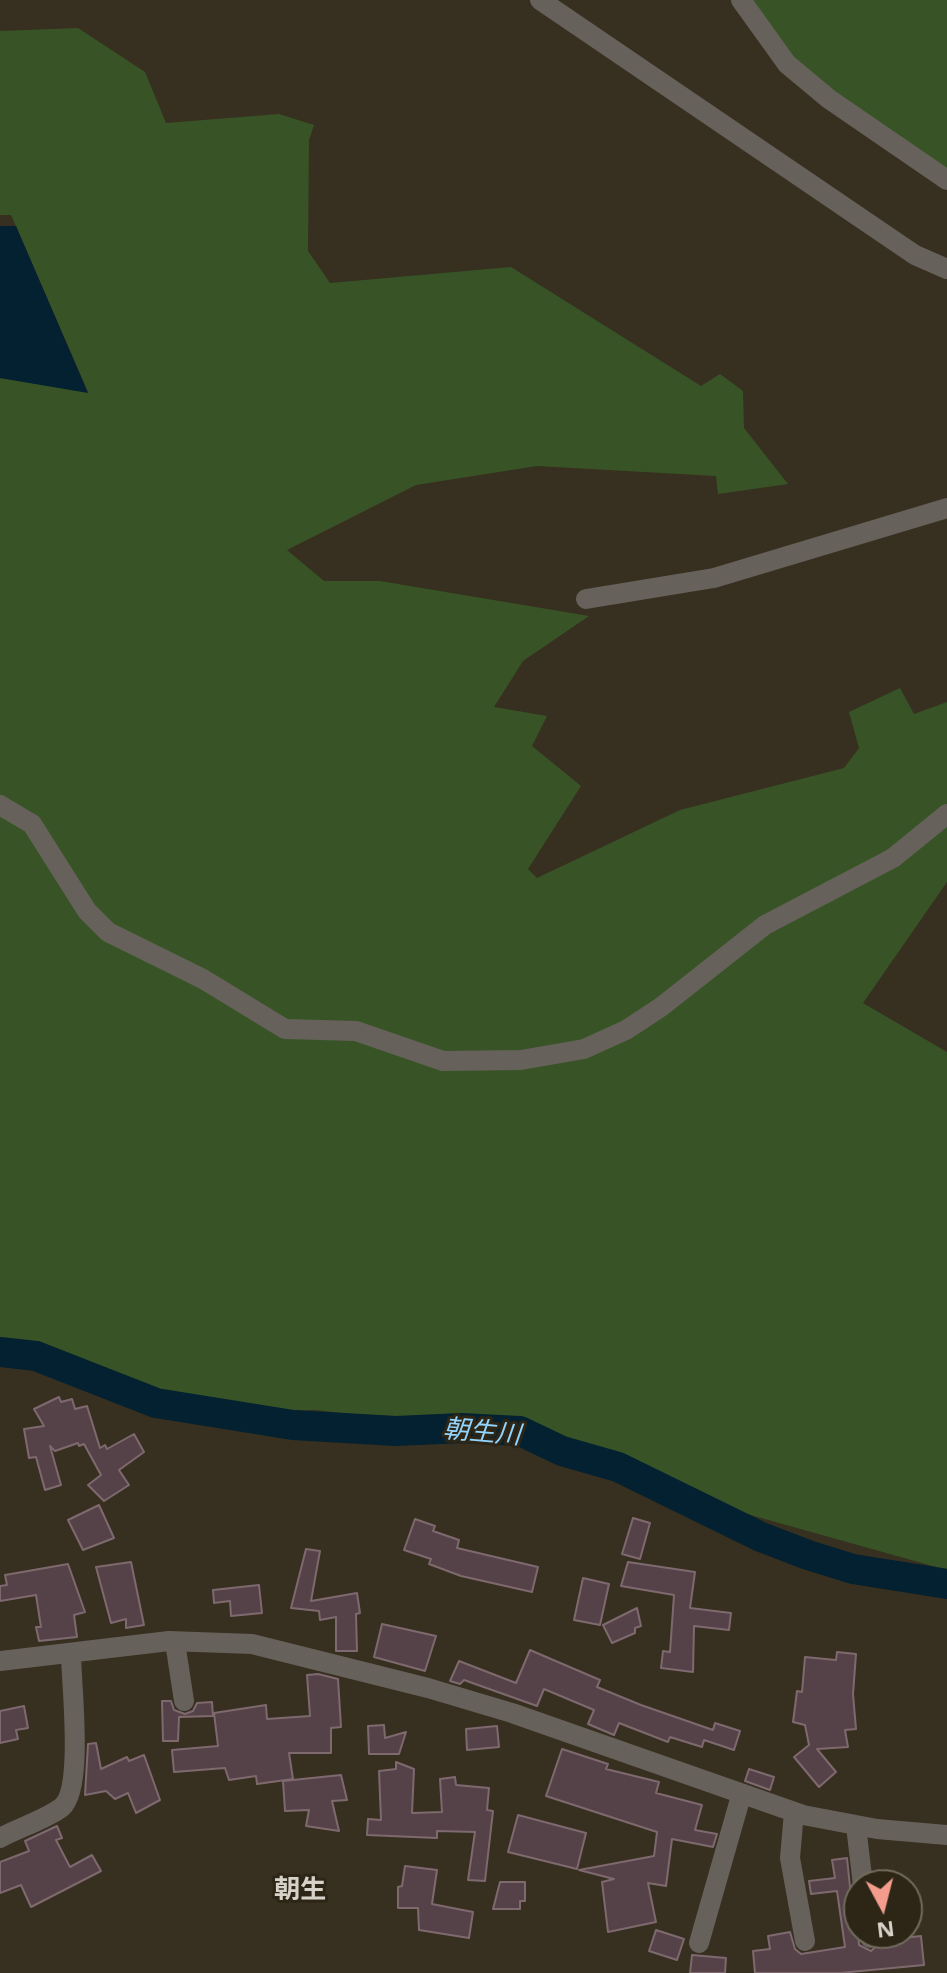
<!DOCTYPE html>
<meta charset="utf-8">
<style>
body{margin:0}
#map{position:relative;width:947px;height:1973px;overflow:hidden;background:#372f20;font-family:"Noto Sans",sans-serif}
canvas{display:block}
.north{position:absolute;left:843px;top:1869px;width:80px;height:80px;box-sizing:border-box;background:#2d2617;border:2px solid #716b5e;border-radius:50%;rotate:173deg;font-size:22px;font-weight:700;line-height:32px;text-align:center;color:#d7d2c9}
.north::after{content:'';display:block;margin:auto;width:28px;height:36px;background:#f49d8d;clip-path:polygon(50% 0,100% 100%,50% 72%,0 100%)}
</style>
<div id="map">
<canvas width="947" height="1973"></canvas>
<div class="north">N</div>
</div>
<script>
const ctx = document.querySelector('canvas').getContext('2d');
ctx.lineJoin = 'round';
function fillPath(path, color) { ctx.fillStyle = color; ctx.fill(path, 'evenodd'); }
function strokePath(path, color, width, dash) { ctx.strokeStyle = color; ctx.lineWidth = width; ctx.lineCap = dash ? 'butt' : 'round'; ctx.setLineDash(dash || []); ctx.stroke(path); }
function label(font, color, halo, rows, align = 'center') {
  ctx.font = font + ' "Noto Sans","Noto Sans JP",sans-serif'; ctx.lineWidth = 6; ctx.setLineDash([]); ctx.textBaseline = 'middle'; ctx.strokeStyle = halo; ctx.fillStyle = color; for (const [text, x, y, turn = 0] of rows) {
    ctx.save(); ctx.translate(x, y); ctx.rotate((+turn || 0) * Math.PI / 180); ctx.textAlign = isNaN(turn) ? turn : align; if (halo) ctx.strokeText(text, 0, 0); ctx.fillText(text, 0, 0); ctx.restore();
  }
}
fillPath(new Path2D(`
 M742 0H947V179L783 59Z
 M78 28 145 72 166 123 279 114 314 125 309 140 308 251 330 283 511 267 701 386 720 374 743 391 744 428 788 484 718 494 716 476 537 466 416 485 287 550 324 581H380L589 616 523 661 494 707 547 716 532 746 581 786 528 869 537 878 680 810 844 768 859 748 849 712 900 688 914 714 947 702V882L863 1003 947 1052V1570L672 1493 618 1467 486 1431 316 1410 193 1413 77 1360 0 1352V378L88 392 11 215H0V31Z`), '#385426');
fillPath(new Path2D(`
 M0 226H16L88 393 0 378Z`), '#032130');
strokePath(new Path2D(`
 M0 1352 36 1356 156 1403 293 1425 396 1431 461 1428 520 1431 562 1451 618 1467 761 1537 808 1555 853 1569 947 1584`), '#032130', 30);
const building = new Path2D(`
 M59 1397 61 1402 72 1399 75 1409 87 1406 100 1448 105 1445 107 1449 134 1434 144 1452 119 1470 129 1485 104 1501 88 1485 101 1475 84 1444 79 1446 78 1443 55 1451 50 1446 61 1485 45 1490 36 1457 29 1458 24 1429 44 1426 34 1409Z
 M99 1505 114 1538 83 1550 68 1520Z
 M633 1518 650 1523 640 1559 622 1554Z
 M415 1519 435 1526 433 1531 459 1540 457 1548 538 1567 532 1592 461 1576 429 1564 431 1559 404 1550Z
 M306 1549 320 1551 311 1601 357 1593 360 1613 356 1614 357 1651H336V1617L320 1620 319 1611 291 1608Z
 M131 1562 144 1625 126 1628V1619L111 1623 96 1567Z
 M628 1562 695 1572 690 1608 731 1613 729 1630 694 1626 693 1672 661 1668 663 1651 670 1652 674 1595 621 1586Z
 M68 1564 85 1612 74 1615 77 1637 39 1641 36 1627H41L36 1595 0 1601V1586L7 1585 5 1575Z
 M583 1578 609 1584 600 1625 574 1620Z
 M259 1585 262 1613 231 1616 230 1601 214 1603 213 1590Z
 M637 1608 641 1626 635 1628V1633L612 1643 603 1625Z
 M382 1624 436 1636 425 1671 374 1657Z
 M530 1650 600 1680 597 1687 641 1705 713 1730 715 1723 740 1731 734 1750 704 1740 702 1747 670 1737 668 1742 619 1723 614 1735 588 1724 594 1710 544 1689 537 1706 464 1680 460 1684 450 1681 459 1661 516 1683Z
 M837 1652 856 1654 853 1694 856 1729 845 1730 848 1747 817 1749 836 1772 819 1787 794 1757 809 1745 805 1725 793 1722 797 1691 802 1692 805 1657 836 1660Z
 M318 1674 338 1679 341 1727 331 1728V1753H289L293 1779 257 1784 256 1776 229 1780 225 1768 174 1772 172 1750 218 1746 214 1713 266 1705 267 1719 310 1716 307 1675Z
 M162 1701H171L174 1710 185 1714 193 1711 197 1703 212 1702 213 1716 179 1717 178 1741H163Z
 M24 1706 28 1728 16 1730 18 1739 0 1743V1711Z
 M384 1725 385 1738 406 1732 399 1754H369L368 1726Z
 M497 1726 499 1747 467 1750 466 1729Z
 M96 1743 101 1769 127 1757 129 1761 144 1755 160 1800 136 1813 128 1793 115 1799 106 1791 85 1795 88 1744Z
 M562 1749 608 1764 606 1769 659 1782 656 1793 702 1805 695 1830 717 1834 713 1847 672 1839 666 1886 648 1883 656 1922 608 1932 602 1882 614 1879 579 1870 654 1856 657 1832 546 1796Z
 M396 1762 414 1769 412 1813 442 1812 440 1779 455 1777 456 1785 489 1788 487 1810 493 1811 485 1881 468 1880 475 1832 437 1831V1838L367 1835 368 1819 381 1820 379 1771 396 1769Z
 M749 1769 774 1777 770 1790 745 1781Z
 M341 1775 347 1800 332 1801 339 1831 306 1826 309 1810 285 1811 283 1781Z
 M518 1815 586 1833 577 1869 508 1852Z
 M57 1826 62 1838 56 1840 70 1867 92 1855 101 1871 31 1907 21 1885 0 1893V1862L29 1851 25 1841Z
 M847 1858 850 1887 857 1896 859 1945 871 1951 883 1940 921 1936 924 1965 840 1973H755L753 1951 770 1949 768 1936 790 1932 795 1949 801 1954 845 1947 837 1891 811 1894 809 1881 835 1878 832 1860Z
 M405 1866 437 1870 432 1904 473 1912 469 1938 419 1930 418 1908H398V1887L402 1886Z
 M500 1882H525V1901H520V1909H493Z
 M656 1930 684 1939 677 1960 649 1951Z
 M692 1955 726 1958 725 1973H690Z`);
fillPath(building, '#554248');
strokePath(building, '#7e696f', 2);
strokePath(new Path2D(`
 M540 0 915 255 947 269
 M741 0 787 64 829 99 947 180
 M586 599 714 578 947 508
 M0 805 32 824 87 911 108 932 203 979 285 1029 356 1031 443 1061 521 1060 584 1049 626 1030 661 1007 765 925 893 858 947 814
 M175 1642 184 1701
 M0 1661 169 1641 252 1644 428 1688 512 1713 803 1815 877 1829 947 1835
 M794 1812 790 1858 805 1941
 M856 1826 863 1885
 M0 1838C16 1829 49 1818 62 1807 84 1788 71 1683 71 1653
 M870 1933V1938
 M699 1943 741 1796`), '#67615b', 20);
label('italic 26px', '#92d4fb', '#2d2617', [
 ["朝生川",482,1433,5]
]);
label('bold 26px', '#d7d2c9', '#2d2617', [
 ["朝生",300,1891]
]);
</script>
